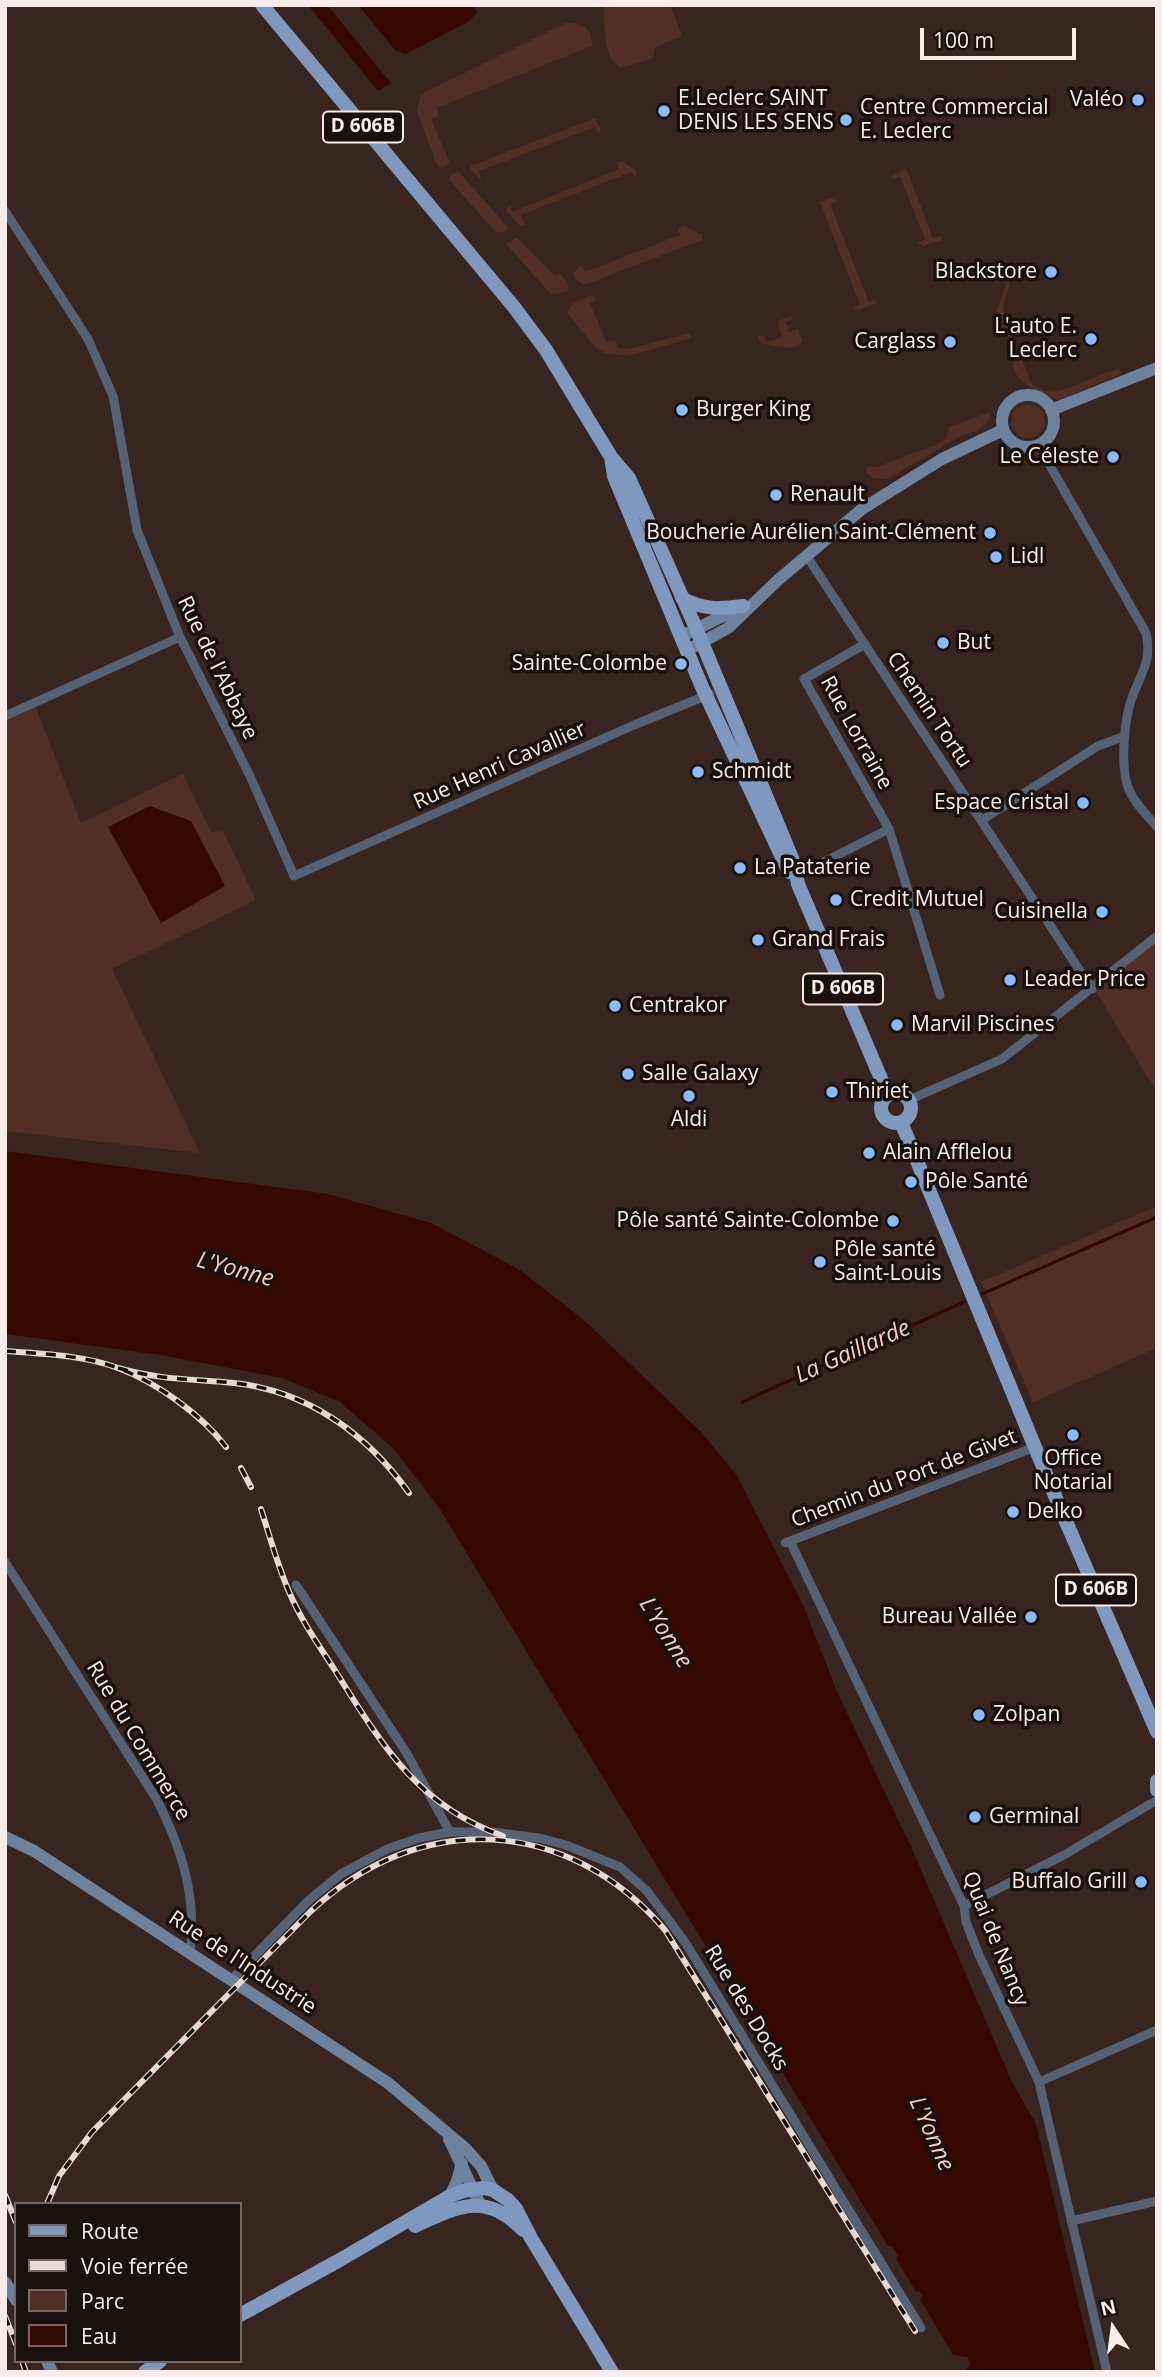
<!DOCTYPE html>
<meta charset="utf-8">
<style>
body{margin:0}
#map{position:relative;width:1162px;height:2377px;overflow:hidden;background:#38251f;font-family:"Open Sans",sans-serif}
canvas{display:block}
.frame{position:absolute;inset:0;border:7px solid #faece8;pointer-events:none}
.legend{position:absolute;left:14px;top:2202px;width:228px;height:161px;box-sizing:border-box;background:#19110e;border:2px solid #736965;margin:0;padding:9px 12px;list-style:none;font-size:21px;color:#faece8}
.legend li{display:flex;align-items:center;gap:14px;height:35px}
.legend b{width:35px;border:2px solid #736965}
.north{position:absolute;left:1078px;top:2293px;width:70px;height:70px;-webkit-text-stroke:5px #19110e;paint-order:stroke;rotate:347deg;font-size:19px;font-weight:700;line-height:28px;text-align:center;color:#faece8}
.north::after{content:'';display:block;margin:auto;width:24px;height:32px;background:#faece8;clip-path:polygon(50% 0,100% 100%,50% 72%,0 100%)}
.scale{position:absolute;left:920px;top:28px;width:156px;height:32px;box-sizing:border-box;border:4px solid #faece8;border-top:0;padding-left:9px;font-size:21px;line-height:24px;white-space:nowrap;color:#faece8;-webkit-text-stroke:5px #19110e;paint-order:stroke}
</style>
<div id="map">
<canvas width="1162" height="2377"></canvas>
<div class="frame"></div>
<ul class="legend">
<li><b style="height:9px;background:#7e99bd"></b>Route</li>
<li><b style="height:9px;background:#e6d8d3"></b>Voie ferrée</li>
<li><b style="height:19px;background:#522f25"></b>Parc</li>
<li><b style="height:19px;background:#330900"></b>Eau</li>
</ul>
<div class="north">N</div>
<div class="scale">100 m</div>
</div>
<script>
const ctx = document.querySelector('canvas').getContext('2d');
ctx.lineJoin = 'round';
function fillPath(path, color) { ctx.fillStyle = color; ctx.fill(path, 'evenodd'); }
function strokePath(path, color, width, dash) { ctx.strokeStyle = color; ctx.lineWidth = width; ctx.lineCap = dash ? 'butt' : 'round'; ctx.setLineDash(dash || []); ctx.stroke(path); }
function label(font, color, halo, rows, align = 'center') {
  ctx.font = font + ' "Open Sans",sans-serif'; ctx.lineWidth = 7; ctx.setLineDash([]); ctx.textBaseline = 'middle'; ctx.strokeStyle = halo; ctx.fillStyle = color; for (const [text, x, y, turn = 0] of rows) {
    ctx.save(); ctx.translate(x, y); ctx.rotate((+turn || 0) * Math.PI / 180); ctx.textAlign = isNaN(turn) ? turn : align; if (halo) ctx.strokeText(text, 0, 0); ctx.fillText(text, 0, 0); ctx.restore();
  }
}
fillPath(new Path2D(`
 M604 5H670L682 36 655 47 653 58 622 68C602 59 604 24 604 5Z
 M566 23C582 22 593 29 592 46L437 108 439 115 431 119 450 163 442 168 437 165 417 112 420 95Z
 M595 118 601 130 599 133 595 127 479 171 481 179 480 180 470 169 471 166Z
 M622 161 637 171 635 176 631 172 521 215 525 224 520 226 506 210 510 205 512 212 619 169 617 163Z
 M906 168 933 238 941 236V240L924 246 917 243 925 239 900 177 893 179 892 176Z
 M458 171 508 227V230L497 233 449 180 450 176Z
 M831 198 838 201 830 204 869 302 876 300 875 304 857 310 853 308 860 305 820 202Z
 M684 226 702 235V240L584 285 575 279 574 272 582 266 585 272 680 235 678 228Z
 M517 238 554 275 560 274 569 286 567 291 557 294 550 293 507 245 508 242Z
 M1007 282 1010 283 1003 308 1013 334 1012 338 1000 331 995 314Z
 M592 295 597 300 590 303 606 342 615 340 618 348 629 349 689 333 692 338 629 356 605 353 596 348 567 313 572 304Z
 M792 316 793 319 785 322 789 328 788 332 798 329 802 340 799 346 788 348 760 343 758 337 764 335 767 342 782 337 777 321Z
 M1019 353 1032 384 1045 391 1057 392 1119 368 1121 374 1059 400C1043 396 997 374 1019 353Z
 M1011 421a17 17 0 1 1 34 0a17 17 0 1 1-34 0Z
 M991 412 988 421 979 430 959 437 888 479 873 478 866 472 868 467H876L936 445 946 437 949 427Z
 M34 703 81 823 183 774 211 832 223 831 256 900 112 969 200 1153 5 1131V716Z
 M1157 938V1093L1095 990Z
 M1157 1206V1348L1033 1402 981 1282Z`), '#522f25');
fillPath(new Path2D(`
 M308 5H327L391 83 378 91Z
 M358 5H474L477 13 466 23 406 54 395 50Z
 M150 806 191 821 225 886 161 923 108 827Z
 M5 1151 328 1194 431 1223 520 1270 584 1320 701 1432 736 1474 803 1605 838 1694 913 1851 1012 2082 1036 2124 1095 2372H963L970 2365 968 2357 953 2355 920 2299 923 2296 919 2291 916 2292 897 2260 898 2256 892 2246H888L438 1506 393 1448 340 1402 282 1378 161 1355 5 1334Z`), '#330900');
strokePath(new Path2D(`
 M982 1294 1157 1217
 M742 1402 964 1302`), '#330900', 3.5);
strokePath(new Path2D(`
 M5 211 88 339 113 396 137 530 180 637 250 776 294 876 634 725 710 694
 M1038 445 1146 633C1152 660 1142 672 1133 695 1124 718 1119 770 1130 792 1136 805 1148 816 1157 827
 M806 555 1092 989
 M865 644 804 679 889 829 940 995
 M5 716 180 637
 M982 820 1098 746 1125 736
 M794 877 889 829
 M909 1100 1002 1059 1157 936
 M790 1541 964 1906 966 1922 979 1955 1039 2082 1107 2372
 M785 1543 1035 1447
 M5 1562 156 1798C182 1849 197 1896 190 1954
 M296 1585 406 1752 450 1832
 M964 1906 1064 1855 1157 1800
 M231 1980 309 1900 341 1874 387 1849 419 1838 450 1832H492L539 1838 566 1845 620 1867 647 1891 685 1942 921 2328
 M1039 2082 1157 2030
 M1071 2221 1157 2201`), '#556274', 9);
strokePath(new Path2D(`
 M1002 421a26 26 0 1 1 52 0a26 26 0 1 1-52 0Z
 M1051 410 1157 368
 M682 636 739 608
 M693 647 728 628 778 580 862 509 942 459 1003 430
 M5 1837 34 1851 388 2083 465 2148 481 2166 493 2190
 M449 2139 480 2204
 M450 2196 457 2181 462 2163
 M5 2282 16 2300
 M47 2361 52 2372`), '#6c829d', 12);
strokePath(new Path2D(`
 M262 5 514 307 546 350 611 457 629 478 696 628 794 863 798 884 888 1095
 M611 457 614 476 702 687 789 872
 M682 598C703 610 720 609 743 606
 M881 1108a15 15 0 1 1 30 0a15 15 0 1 1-30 0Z
 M901 1122 1058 1503 1157 1732
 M1157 1781V1790
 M415 2226C458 2206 486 2191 523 2230
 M240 2315 338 2261 450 2196 463 2191 484 2188 493 2190 508 2200 516 2209 531 2238 612 2372
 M145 2372 160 2361`), '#7e99bd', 14);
const rail = new Path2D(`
 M6 1351C43 1354 83 1355 118 1368 156 1382 202 1415 226 1447
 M118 1368C160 1380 193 1379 234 1383 308 1391 367 1434 409 1493
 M241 1468 251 1487
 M261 1509C270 1537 278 1567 290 1594 302 1622 320 1647 336 1672 382 1745 418 1806 503 1836
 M5 2195 16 2222
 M47 2204 59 2176 92 2132 310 1912C419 1809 568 1816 665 1930L915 2331
 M5 2316 16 2344
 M22 2361 26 2372`);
strokePath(rail, '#e6d8d3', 6);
strokePath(rail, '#19110e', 3.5, [10]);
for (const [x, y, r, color] of [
 [1138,100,7,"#88bbfc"],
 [664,111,7,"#88bbfc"],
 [846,120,7,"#88bbfc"],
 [1051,272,7,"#88bbfc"],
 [1091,339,7,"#88bbfc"],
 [950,342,7,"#88bbfc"],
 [682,410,7,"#88bbfc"],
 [1113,457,7,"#88bbfc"],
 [776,495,7,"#88bbfc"],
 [990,533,7,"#88bbfc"],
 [996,557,7,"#88bbfc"],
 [943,643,7,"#88bbfc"],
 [681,664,7,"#88bbfc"],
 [698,772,7,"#88bbfc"],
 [1083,803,7,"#88bbfc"],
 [740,868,7,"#88bbfc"],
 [836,900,7,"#88bbfc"],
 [1102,912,7,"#88bbfc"],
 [758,940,7,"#88bbfc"],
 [1010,980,7,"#88bbfc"],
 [615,1006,7,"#88bbfc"],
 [897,1025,7,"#88bbfc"],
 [628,1074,7,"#88bbfc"],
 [832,1092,7,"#88bbfc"],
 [689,1096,7,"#88bbfc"],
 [869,1153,7,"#88bbfc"],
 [911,1182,7,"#88bbfc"],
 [893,1221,7,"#88bbfc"],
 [820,1262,7,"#88bbfc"],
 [1073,1435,7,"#88bbfc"],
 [1013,1512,7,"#88bbfc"],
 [1031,1617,7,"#88bbfc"],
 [979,1715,7,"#88bbfc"],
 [975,1817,7,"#88bbfc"],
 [1141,1882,7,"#88bbfc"]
]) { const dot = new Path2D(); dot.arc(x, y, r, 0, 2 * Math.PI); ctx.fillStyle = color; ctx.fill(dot); strokePath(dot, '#19110e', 2.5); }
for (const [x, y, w] of [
 [363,127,80],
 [843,989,80],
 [1096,1590,80]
]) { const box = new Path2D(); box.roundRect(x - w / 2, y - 15.5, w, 31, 5); ctx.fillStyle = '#19110e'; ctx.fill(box); strokePath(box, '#faece8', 2); }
label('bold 19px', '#faece8', null, [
 ["D 606B",363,127],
 ["D 606B",843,989],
 ["D 606B",1096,1590]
]);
label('21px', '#faece8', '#19110e', [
 ["E.Leclerc SAINT",678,99],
 ["DENIS LES SENS",678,123],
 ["Valéo",1124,100,"right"],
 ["Centre Commercial",860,108],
 ["E. Leclerc",860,132],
 ["Blackstore",1037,272,"right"],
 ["L'auto E.",1077,327,"right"],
 ["Leclerc",1077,351,"right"],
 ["Carglass",936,342,"right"],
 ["Burger King",696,410],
 ["Le Céleste",1099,457,"right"],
 ["Renault",790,495],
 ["Boucherie Aurélien Saint-Clément",976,533,"right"],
 ["Lidl",1010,557],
 ["But",957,643],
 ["Sainte-Colombe",667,664,"right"],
 ["Schmidt",712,772],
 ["Espace Cristal",1069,803,"right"],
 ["La Pataterie",754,868],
 ["Credit Mutuel",850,900],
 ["Cuisinella",1088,912,"right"],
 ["Grand Frais",772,940],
 ["Leader Price",1024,980],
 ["Centrakor",629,1006],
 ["Marvil Piscines",911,1025],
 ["Salle Galaxy",642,1074],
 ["Thiriet",846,1092],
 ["Aldi",689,1120,"center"],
 ["Alain Afflelou",883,1153],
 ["Pôle Santé",925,1182],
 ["Pôle santé Sainte-Colombe",879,1221,"right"],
 ["Pôle santé",834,1250],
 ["Saint-Louis",834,1274],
 ["Office",1073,1459,"center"],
 ["Notarial",1073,1483,"center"],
 ["Delko",1027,1512],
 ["Bureau Vallée",1017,1617,"right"],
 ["Zolpan",993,1715],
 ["Germinal",989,1817],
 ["Buffalo Grill",1127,1882,"right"]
], 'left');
label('21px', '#faece8', '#19110e', [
 ["Rue de l'Abbaye",217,668,64],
 ["Chemin Tortu",929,710,56],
 ["Rue Lorraine",856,733,61],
 ["Rue Henri Cavallier",500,766,-24],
 ["Chemin du Port de Givet",904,1479,-21],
 ["Rue du Commerce",138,1741,59],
 ["Quai de Nancy",995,1939,68],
 ["Rue de l'Industrie",242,1963,33],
 ["Rue des Docks",746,2008,59]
]);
label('italic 23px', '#feccbd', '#19110e', [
 ["L'Yonne",235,1270,15],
 ["La Gaillarde",853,1352,-24],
 ["L'Yonne",665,1633,58],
 ["L'Yonne",931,2134,66]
]);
</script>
